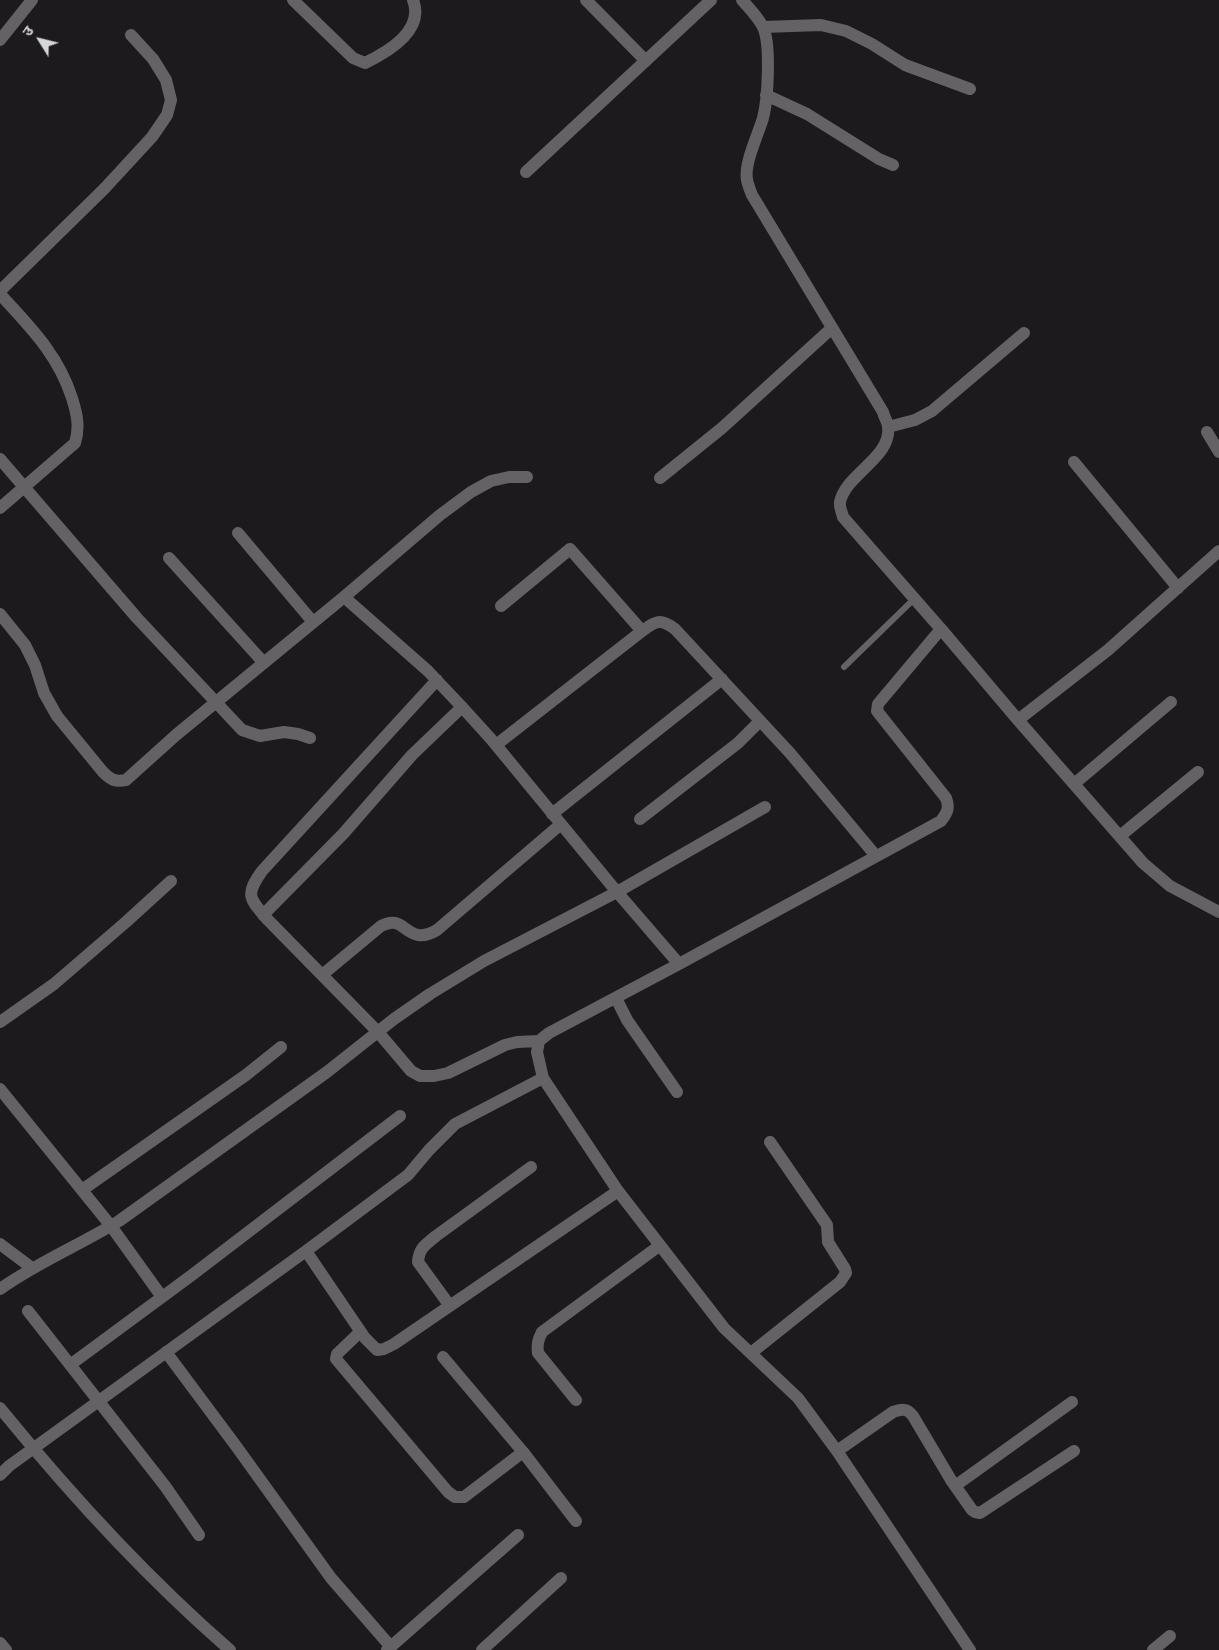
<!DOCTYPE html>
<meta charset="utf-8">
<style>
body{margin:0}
#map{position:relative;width:1219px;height:1650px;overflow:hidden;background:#1c1a1d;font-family:"Noto Sans","Noto Sans Devanagari",sans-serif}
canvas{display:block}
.north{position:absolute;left:15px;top:15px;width:50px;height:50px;-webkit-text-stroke:4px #1c1a1d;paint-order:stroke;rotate:306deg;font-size:14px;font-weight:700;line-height:20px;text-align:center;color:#d6d5d7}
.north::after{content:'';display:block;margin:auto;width:18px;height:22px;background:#d6d5d7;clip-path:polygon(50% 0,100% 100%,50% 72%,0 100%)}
</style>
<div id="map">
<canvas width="1219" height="1650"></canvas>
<div class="north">उ</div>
</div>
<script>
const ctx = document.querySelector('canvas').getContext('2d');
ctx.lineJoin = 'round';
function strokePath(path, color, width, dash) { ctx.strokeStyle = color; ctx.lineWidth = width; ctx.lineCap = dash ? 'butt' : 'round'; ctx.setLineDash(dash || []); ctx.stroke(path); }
strokePath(new Path2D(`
 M844 667 914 599`), '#656265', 6);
strokePath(new Path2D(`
 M293 0 353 58 365 63C388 52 425 31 413 0
 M586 0 646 61
 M742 0C749 8 758 17 763 27 771 44 768 99 763 118 758 135 744 163 747 180 748 185 750 190 752 195L883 412C884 417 888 422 888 427 892 457 846 474 840 502 839 507 842 512 843 517L941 629 878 704 877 711 946 798C950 808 947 813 941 821L679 964 549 1033 539 1041 537 1052 543 1078 618 1191 724 1328 798 1398 837 1451 970 1650
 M763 27 821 25 846 31 872 44 905 65 970 89
 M0 40 32 0
 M766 95 807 114 879 159 893 165
 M526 172 711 0
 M0 291 104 189 152 137 167 115 171 100 166 80 153 59 131 35
 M0 294C30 327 58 354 72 398 77 414 80 427 75 443L0 508
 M888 427 915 420 932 411 1024 333
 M1207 432 1219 452
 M0 459 137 618 242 730 260 736 284 732 298 734 310 738
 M1074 462 1178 588
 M660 478 722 428 832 328
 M238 533 313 622
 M169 558 264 663
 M344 597 428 671 462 707 491 739 617 892 679 964
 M501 606 570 549 642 631
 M0 614 25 645 35 665 44 693 57 716 103 772C111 780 115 782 126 780L176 735 344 597 440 515 471 492 491 481 509 477H527
 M941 629 1018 720 1143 863 1170 886 1219 912
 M437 680 262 871C245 895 249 898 267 919L378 1032 411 1071 420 1076H434L448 1073 505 1045 517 1042 539 1041
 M1018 720 1108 650 1219 551
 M496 745 642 631C656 621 660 618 675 629L790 753 876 856
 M1074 784 1171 702
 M552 814 722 679
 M640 819 738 743 760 721
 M1120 836 1198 772
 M263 915 343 834 412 755 462 707
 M322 975 381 926C400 916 402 931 418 935 424 936 432 933 437 930L561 824
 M616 998 627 1020 677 1092
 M0 1022 54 984 126 922 171 881
 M0 1089 111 1226 162 1297
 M82 1190 246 1075 281 1047
 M0 1244 32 1268
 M306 1251 365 1338 377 1350 384 1349 394 1344 618 1191
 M0 1289C38 1262 80 1245 119 1221L327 1072 394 1019 430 994 484 961 617 892 765 807
 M450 1306 418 1262C419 1248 425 1245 436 1236L531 1167
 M28 1311 165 1486 199 1535
 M360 1332 337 1354 336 1359 448 1492 455 1497H464L523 1452
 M166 1352 236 1446 331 1578 391 1647
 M751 1353 840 1282 846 1273 845 1269 828 1242 827 1225 770 1142
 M443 1357 523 1452 576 1521
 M70 1365 192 1275 400 1116
 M576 1400 538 1353C537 1344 538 1340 542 1332L659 1246
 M0 1408C70 1494 146 1577 230 1650
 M837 1451 893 1412C902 1409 907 1408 913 1416L951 1480 972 1510 975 1512 980 1513 1074 1451
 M0 1475 9 1466 306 1251 408 1175 429 1150 455 1124 543 1078
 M955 1486 1072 1402
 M0 1643 6 1650
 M387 1650 518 1535
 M482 1650 561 1578
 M1153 1650 1170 1636`), '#656265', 12);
</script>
